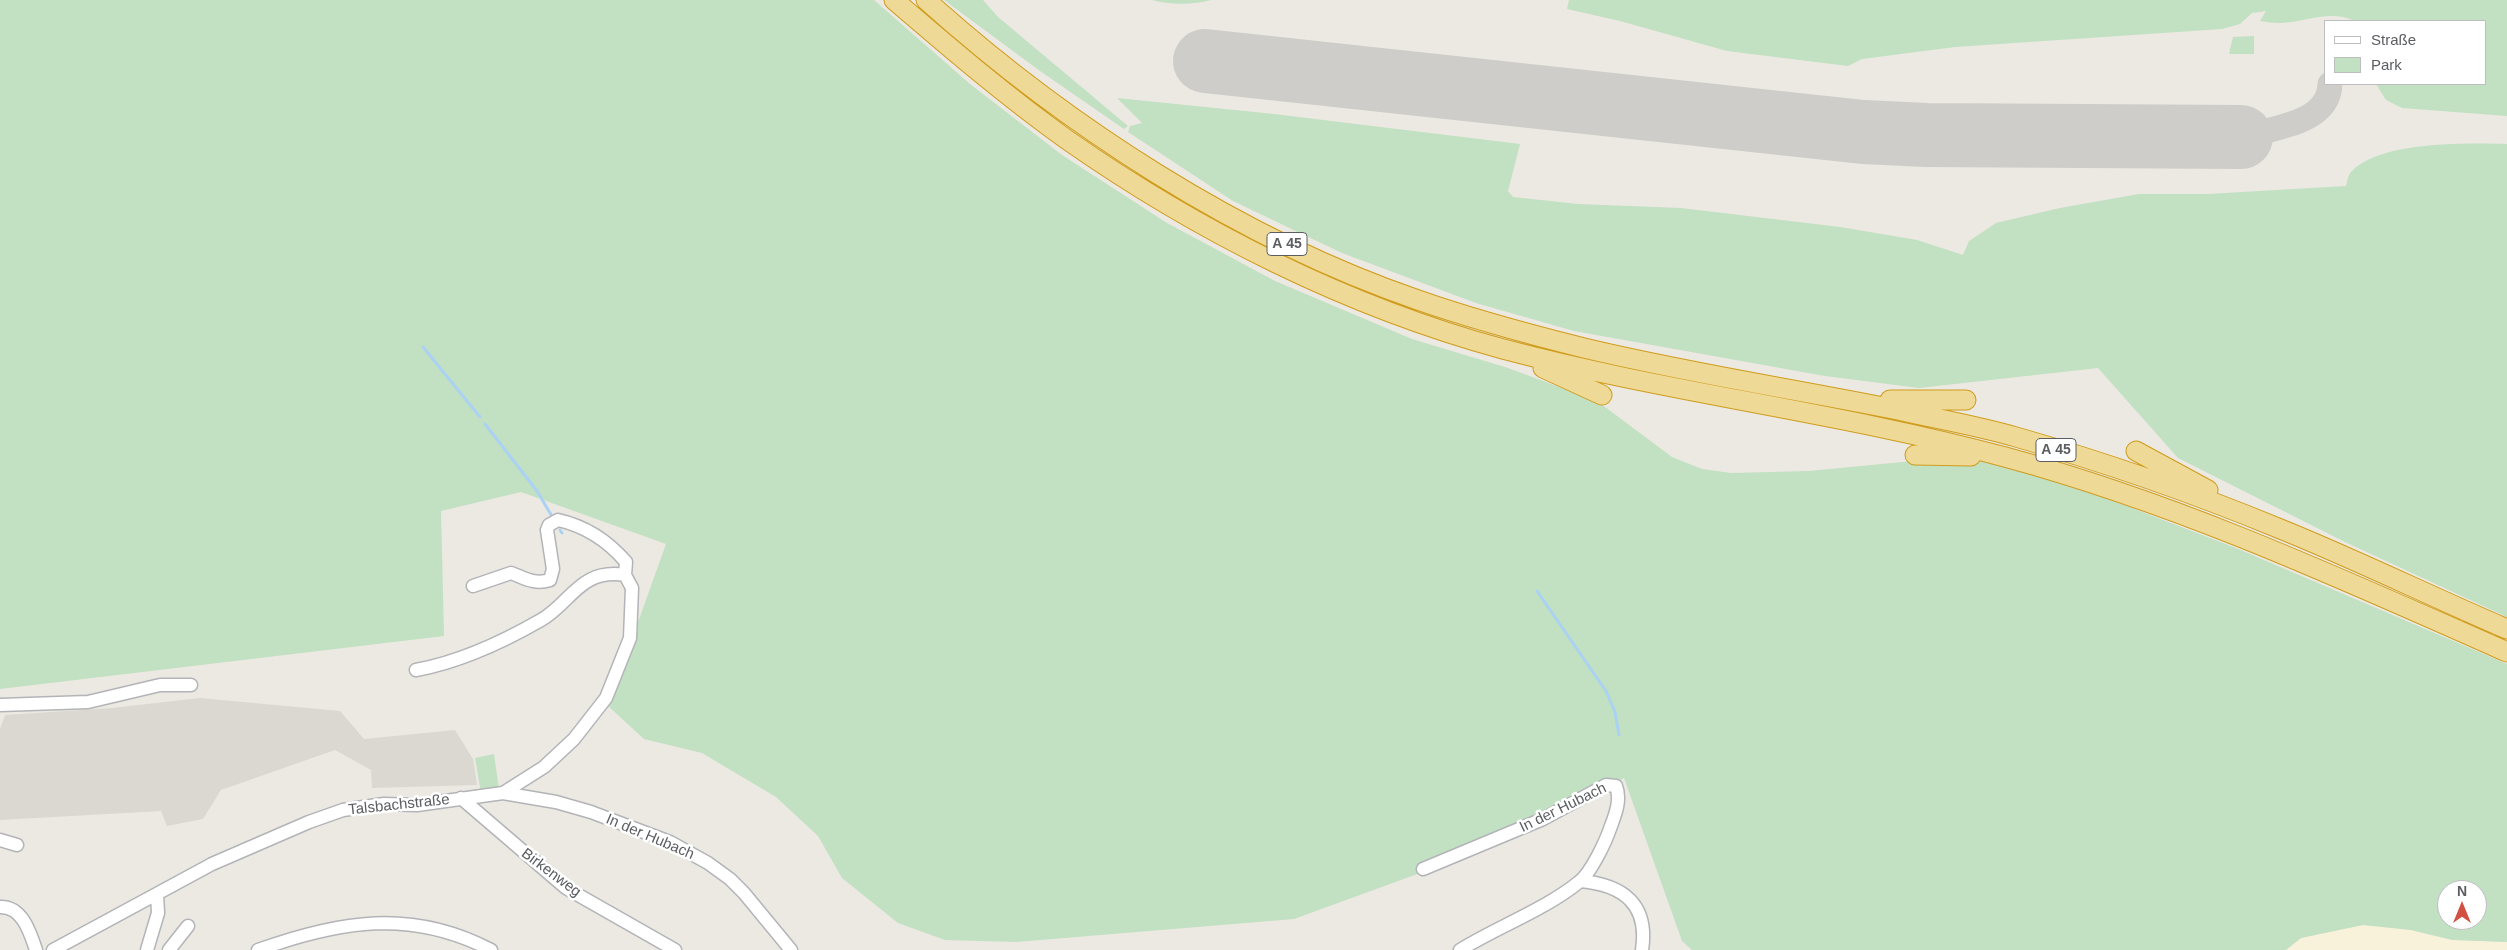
<!DOCTYPE html>
<meta charset="utf-8">
<style>
body{margin:0}
#map{position:relative;width:2507px;height:950px;overflow:hidden;background:#ebe9e2;font-family:Helvetica,sans-serif}
canvas{display:block}
.legend{position:absolute;left:2324px;top:20px;width:162px;height:65px;box-sizing:border-box;background:#fff;border:1px solid #bdbec0;margin:0;padding:6px 9px;list-style:none;font-size:15px;color:#5b5d61}
.legend li{display:flex;align-items:center;gap:10px;height:25px}
.legend b{width:25px;border:1px solid #bdbec0}
.north{position:absolute;left:2437px;top:880px;width:50px;height:50px;box-sizing:border-box;background:#fff;border:1px solid #bdbec0;border-radius:50%;rotate:0deg;font-size:14px;font-weight:700;line-height:20px;text-align:center;color:#5b5d61}
.north::after{content:'';display:block;margin:auto;width:18px;height:22px;background:#d15042;clip-path:polygon(50% 0,100% 100%,50% 72%,0 100%)}
</style>
<div id="map">
<canvas width="2507" height="950"></canvas>
<ul class="legend">
<li><b style="height:6px;background:#fff"></b>Straße</li>
<li><b style="height:14px;background:#c2e0c2"></b>Park</li>
</ul>
<div class="north">N</div>
</div>
<script>
const ctx = document.querySelector('canvas').getContext('2d');
ctx.lineJoin = 'round';
function fillPath(path, color) { ctx.fillStyle = color; ctx.fill(path, 'evenodd'); }
function strokePath(path, color, width, dash) { ctx.strokeStyle = color; ctx.lineWidth = width; ctx.lineCap = dash ? 'butt' : 'round'; ctx.setLineDash(dash || []); ctx.stroke(path); }
function label(font, color, halo, rows, align = 'center') {
  ctx.font = font + ' Helvetica,sans-serif'; ctx.lineWidth = 5; ctx.setLineDash([]); ctx.textBaseline = 'middle'; ctx.strokeStyle = halo; ctx.fillStyle = color; for (const [text, x, y, turn = 0] of rows) {
    ctx.save(); ctx.translate(x, y); ctx.rotate((+turn || 0) * Math.PI / 180); ctx.textAlign = isNaN(turn) ? turn : align; if (halo) ctx.strokeText(text, 0, 0); ctx.fillText(text, 0, 0); ctx.restore();
  }
}
fillPath(new Path2D(`
 M2363 925 2411 930 2452 940 2507 942V950H2286L2301 938Z`), '#f9f2da');
fillPath(new Path2D(`
 M200 698 340 711 364 739 455 730 473 759 477 785 372 788 371 770 335 750 221 790 203 819 167 826 161 811 0 820V729L5 715 112 708Z`), '#dbd8d1');
fillPath(new Path2D(`
 M0 0H874L970 84 1062 155 1167 223 1275 281 1412 339 1508 368 1597 401 1672 457 1702 469 1731 473 1809 471 1965 456 2080 488 2236 548 2507 664V942L2452 940 2411 930 2363 925 2301 938 2286 950H1692L1682 941 1624 778 1464 857 1294 919 1016 942 945 940 898 923 842 878 818 836 776 797 702 753 644 739 608 706 666 544 521 492 441 511 444 636 0 689ZM2447 890H2477V920H2447Z
 M944 0H983L998 17 1128 126 1124 129 1040 71Z
 M1152 0H1211C1193 5 1170 5 1152 0Z
 M1569 0H2507V116L2402 108 2386 100 2376 84H2486V21H2355C2330 9 2306 22 2280 23 2273 23 2267 22 2260 21L2266 11 2252 13 2240 24 2222 29 1955 47 1862 59 1848 66 1727 51 1620 21 1567 9Z
 M2254 36V54H2229L2233 37Z
 M1117 98 1274 114 1520 144 1508 191 1513 197 1578 204 1681 208 1840 227 1917 240 1963 255 1969 241 1996 223 2060 208 2139 194H2207L2346 186C2347 182 2348 175 2351 172 2379 141 2468 143 2507 144V617L2345 542 2178 458 2098 368 1919 388 1825 376 1574 331 1476 303 1342 253 1233 201 1128 132 1130 126 1142 123Z
 M494 754 499 789 481 793 475 758Z`), '#c2e0c2');
strokePath(new Path2D(`
 M423 347 480 417
 M485 424 537 491 553 518
 M560 530 562 533
 M1537 591 1606 691 1615 712 1619 735`), '#abd2f3', 3);
strokePath(new Path2D(`
 M2241 137C2272 128 2329 124 2330 84`), '#cecdca', 25);
strokePath(new Path2D(`
 M1205 61 1863 132 1927 135 2241 137`), '#cecdca', 64);
const minor = new Path2D(`
 M473 586 511 573C525 578 534 585 550 580L553 569 547 530 549 525 558 520C585 526 608 541 626 562L625 575 632 588 630 638 606 698 574 739 544 767 503 793
 M416 670C460 662 501 643 541 620 571 603 580 568 625 575
 M0 705 88 702 160 685H191
 M461 798 566 888 675 950
 M0 840 17 845
 M1423 869 1543 819 1606 785 1616 786C1621 799 1616 813 1611 826 1606 841 1591 873 1579 882 1546 909 1497 927 1460 950
 M1581 881C1623 885 1649 904 1642 950
 M0 907C22 906 30 932 36 950
 M53 950 212 864 309 822 343 810 384 804 417 805 503 793 556 802 591 812 670 842 708 863 730 879 744 893 791 950
 M147 950 158 913 157 894
 M169 950 188 926
 M258 950C339 921 411 908 491 950`);
const highway = new Path2D(`
 M894 0C950 48 1006 96 1066 139 1197 231 1348 307 1503 349 1668 393 1839 412 2005 457 2179 504 2342 579 2507 652
 M926 0C1065 125 1240 239 1418 300 1472 319 1528 334 1584 348 1688 373 1794 389 1898 410 1937 419 1978 426 2016 437 2104 462 2193 493 2278 528 2355 559 2430 596 2507 629
 M1543 368 1602 395
 M1890 400H1966
 M2136 451 2208 490
 M1915 455 1971 456`);
strokePath(minor, '#b3b4b8', 15);
strokePath(highway, '#d09c1d', 21);
strokePath(minor, '#fff', 12);
strokePath(highway, '#eeda96', 19);
for (const [x, y, w] of [
 [1287,244,40],
 [2056,450,40]
]) { const box = new Path2D(); box.roundRect(x - w / 2, y - 11.5, w, 23, 4); ctx.fillStyle = '#fff'; ctx.fill(box); strokePath(box, '#5b5d61', 1); }
label('bold 14px', '#5b5d61', null, [
 ["A 45",1287,244],
 ["A 45",2056,450]
]);
label('15px', '#5b5d61', '#fff', [
 ["Talsbachstraße",399,805,-6],
 ["In der Hubach",1563,808,-26],
 ["In der Hubach",650,837,23],
 ["Birkenweg",551,873,37]
]);
</script>
